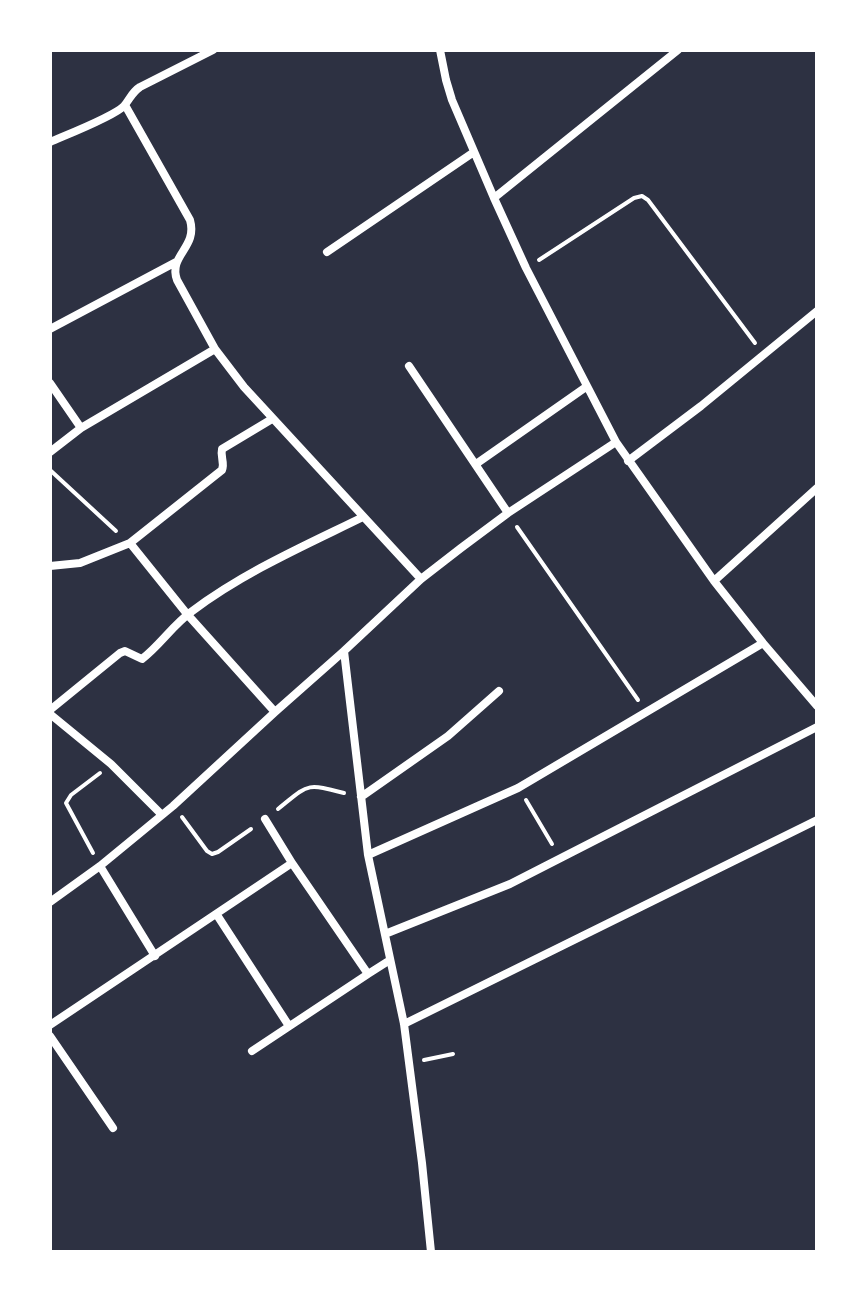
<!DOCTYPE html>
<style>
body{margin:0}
#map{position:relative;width:867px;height:1302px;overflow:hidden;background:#2d3142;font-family:"Noto Serif",serif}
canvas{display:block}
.frame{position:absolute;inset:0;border:52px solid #fff;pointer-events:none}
</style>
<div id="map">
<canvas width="867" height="1302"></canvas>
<div class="frame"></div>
</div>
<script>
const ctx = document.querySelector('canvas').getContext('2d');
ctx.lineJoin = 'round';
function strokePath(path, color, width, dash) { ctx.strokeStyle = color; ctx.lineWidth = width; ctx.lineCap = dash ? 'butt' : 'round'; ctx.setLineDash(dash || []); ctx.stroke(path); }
strokePath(new Path2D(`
 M539 260 634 198 642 196 648 200 755 343
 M50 470 116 531
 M517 527 638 700
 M526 800 552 844
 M278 809C309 784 305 783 344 793
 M182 817 207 851 212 854 218 852 251 829
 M93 853 66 803 71 795 100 773
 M424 1060 453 1054`), '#fff', 4);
strokePath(new Path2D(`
 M440 50 446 80 452 100 494 198 526 268 616 442 714 581 763 643 817 706
 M125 105 190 220C198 248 168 255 177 280L215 349 244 387 421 579
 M50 142C66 135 113 117 124 106 130 99 132 92 140 87L213 50
 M494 198 678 50
 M327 252 474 152
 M50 329 176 262
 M409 366 508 513
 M50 383 81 428
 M50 452 81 428 215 349
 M628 461 701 406 817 311
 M476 464 586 387
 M130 543 187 614 275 712
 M50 566 80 563 130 543 222 470C225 462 220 457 222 449L272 419
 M714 581 817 488
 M344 651 421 579 461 548 508 513 616 442
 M50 710 120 653 125 651 142 659C160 645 173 625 191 612 244 572 304 546 363 517
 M50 714 111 764 162 815
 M361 797 448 736 499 691
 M368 855 518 788 763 643
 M100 866 155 956
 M50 902 100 866 173 806 275 712 344 651 368 855 404 1024 422 1163 431 1252
 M217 915 289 1026
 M385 934 510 884 817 727
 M368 974 390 960
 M404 1024 817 820
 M50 1025 292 863
 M50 1036 113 1128
 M252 1051 368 974 292 863 265 819`), '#fff', 8);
</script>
